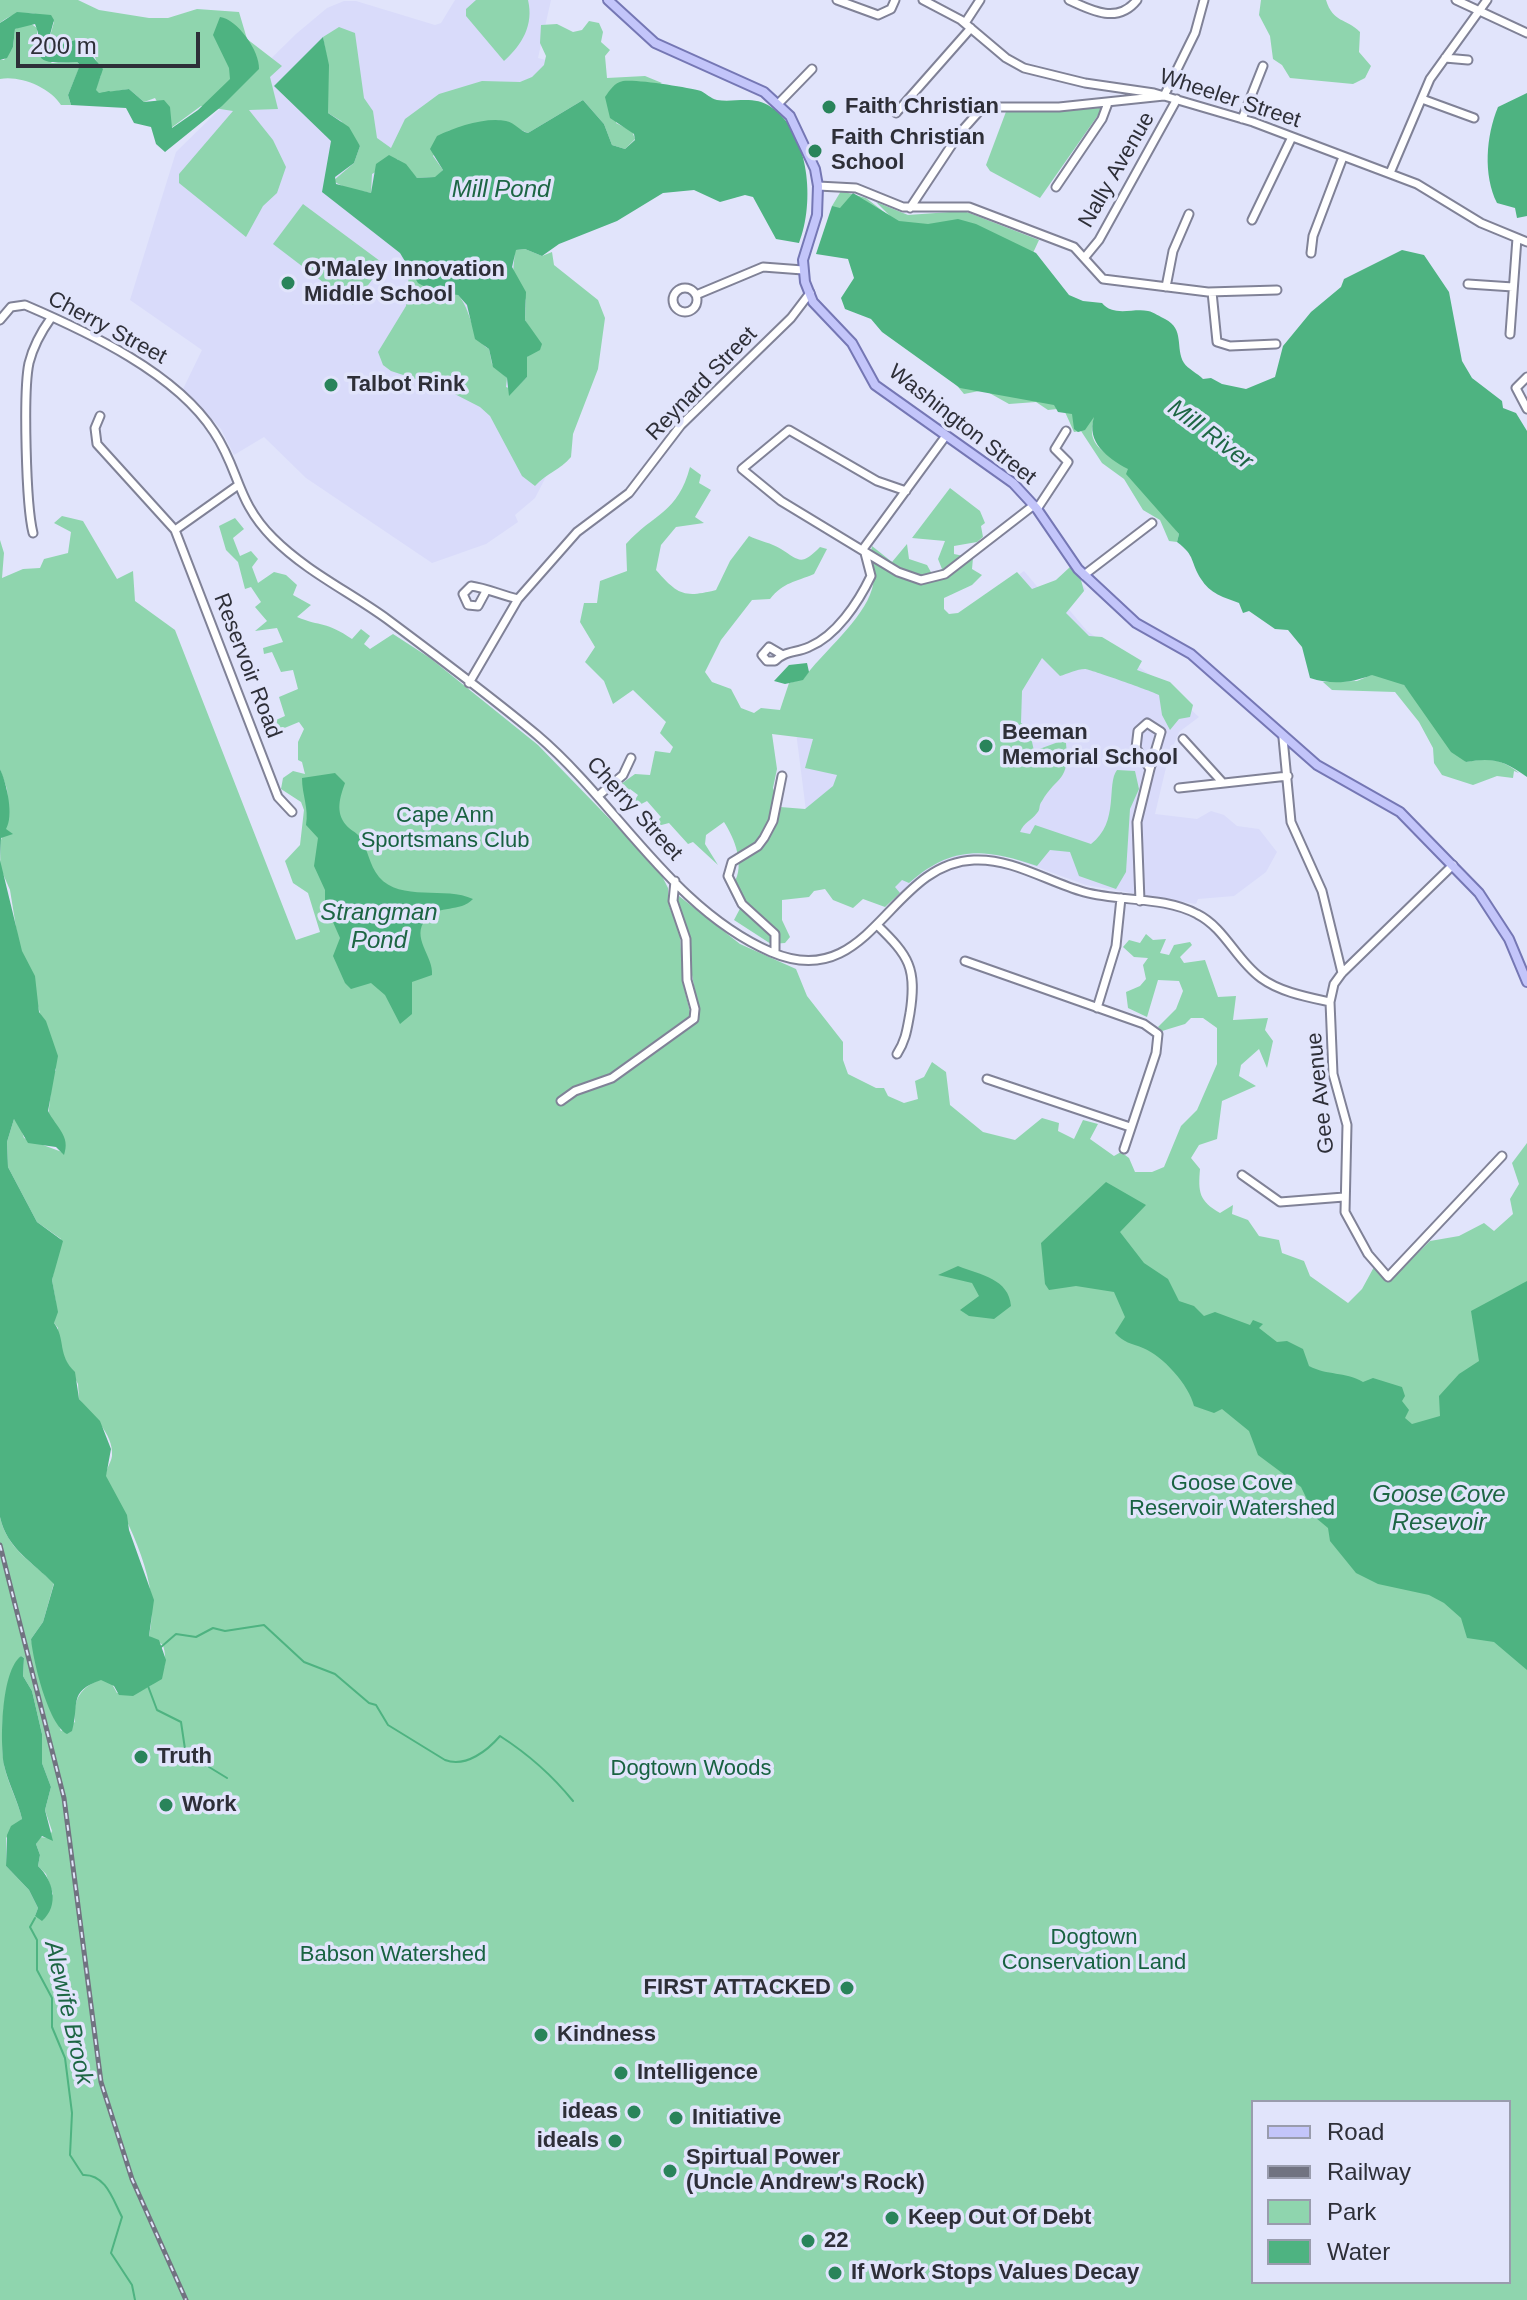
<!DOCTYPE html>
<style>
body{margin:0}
#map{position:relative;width:1527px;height:2300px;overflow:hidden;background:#e1e4fb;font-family:Arial,sans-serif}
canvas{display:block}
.legend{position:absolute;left:1251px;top:2100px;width:260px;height:184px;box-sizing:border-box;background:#e1e4fb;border:2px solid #999cad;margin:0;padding:10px 14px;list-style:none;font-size:24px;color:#2e2f38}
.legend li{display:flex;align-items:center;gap:16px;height:40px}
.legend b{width:40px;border:2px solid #999cad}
.scale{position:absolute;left:16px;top:32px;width:184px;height:36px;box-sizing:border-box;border:4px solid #2e2f38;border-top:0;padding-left:10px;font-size:24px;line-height:28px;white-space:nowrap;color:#2e2f38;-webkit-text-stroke:6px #e1e4fb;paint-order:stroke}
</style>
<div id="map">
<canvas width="1527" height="2300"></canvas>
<ul class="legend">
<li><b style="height:10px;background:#c3c5fa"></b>Road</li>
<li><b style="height:10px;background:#717381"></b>Railway</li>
<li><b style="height:22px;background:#8fd5ae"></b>Park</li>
<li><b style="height:22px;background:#4eb381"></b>Water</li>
</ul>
<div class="scale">200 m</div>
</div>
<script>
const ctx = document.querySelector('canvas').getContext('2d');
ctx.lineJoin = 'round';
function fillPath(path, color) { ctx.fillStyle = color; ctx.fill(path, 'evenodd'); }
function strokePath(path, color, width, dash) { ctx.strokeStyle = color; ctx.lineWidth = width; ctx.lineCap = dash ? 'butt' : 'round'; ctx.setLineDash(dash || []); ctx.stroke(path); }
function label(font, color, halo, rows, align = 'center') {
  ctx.font = font + ' Arial,sans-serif'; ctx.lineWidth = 7; ctx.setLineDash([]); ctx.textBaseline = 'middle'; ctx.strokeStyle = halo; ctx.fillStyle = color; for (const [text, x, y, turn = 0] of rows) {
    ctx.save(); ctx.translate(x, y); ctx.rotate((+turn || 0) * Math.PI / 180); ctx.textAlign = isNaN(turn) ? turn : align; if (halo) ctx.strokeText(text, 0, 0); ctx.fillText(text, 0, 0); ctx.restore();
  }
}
fillPath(new Path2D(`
 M455 0H551L538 58 582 69 501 188 552 465 535 498 515 515 518 522 486 544 432 563 306 478 264 437 234 455 221 429 183 389 202 350 130 300 176 152 296 34 327 8 344 1H356L435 25 441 23Z
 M1070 569 1086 589 1066 606 1087 631 1162 683 1199 717 1179 732 1168 759 1155 814 1197 819 1211 811 1224 815 1237 826 1259 829 1277 852 1266 872 1234 896 1198 899 1196 904 1086 885 1012 858 980 853 936 865 896 900 813 866 796 732 1024 571 1041 591Z`), '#d9dbfa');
fillPath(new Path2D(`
 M0 0H78L99 10 149 18H168L197 9 239 12 247 39 282 66 270 77 278 109 249 110 273 140 286 167 277 193 263 206 246 237 179 183V174L233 111 201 106 171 128 155 98 144 102 129 89 99 94 95 90 101 75 92 48H49L48 43 54 22C36 11 17 9 0 23Z
 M476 0H528C534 25 522 45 504 61L466 16V9Z
 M1261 0H1326C1333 23 1346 18 1360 32L1359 52 1371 66 1365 78 1353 84 1290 78 1282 65 1273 59 1270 36 1259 15Z
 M589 21 599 23 603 32 601 42 610 50 605 56 607 78 645 76 662 83 656 86 624 81 616 123 632 131 635 139 625 149 612 145 604 124 583 100 528 133 498 120 448 131 433 156 443 170 436 177 417 178 397 159 372 174 371 193 346 188 333 181 354 163 360 146 341 121 328 113V65L323 37 339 27 355 33 364 98 373 111 377 138 391 148 405 119 439 94 482 81 520 82 532 77 544 65 546 56 540 43 541 25 557 24 573 32 582 30Z
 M30 23 37 28V50L52 63 77 62 80 66 68 95 71 105H61C50 87 19 75 0 79V60H4L13 47 15 29Z
 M1103 108 1040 198 990 171 986 165 1007 109Z
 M841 191 866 198 893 219 876 202 908 215 964 211 1039 240 1033 253 1057 290 1086 304 1124 313 1067 308 1052 291 1035 282 1034 265C1023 254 1008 251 994 251L980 239 897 233 866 215 834 209 832 206Z
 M303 204 384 264 353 305 273 244Z
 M525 249 542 256 552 252 554 265 598 300 605 318 598 369 573 434 571 457C560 470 547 473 535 486L522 476 490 416 480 407 443 388 391 371 383 365 378 352 406 306 409 273C426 288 437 290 458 295 472 310 471 339 489 349L492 364 507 378 506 387 514 390 527 377V357L541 347 525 320 526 300 513 273 515 250Z
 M954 382 1052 396 1057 409 1048 410 1036 402 1009 404 984 390 964 394Z
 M1072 411 1095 416C1081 452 1118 455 1132 472 1149 492 1163 513 1179 534L1177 542 1169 541 1160 520 1143 510 1124 479 1102 463 1081 431 1074 432 1065 412Z
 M690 467 701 475 699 483 711 490 695 517 704 523 676 527 661 545 656 570C678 595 684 598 716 590L730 561 749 536C759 541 772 543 781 549 800 561 801 566 820 547L827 549 814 574C795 582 784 582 770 599L752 600 721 640 705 672 712 682 731 689 741 708 754 713 761 708 780 710 789 683 803 679C823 652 863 620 872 589 878 570 868 561 872 546L892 562 907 544 909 559 927 565 932 574 942 569 938 559 945 541 912 538 950 488 980 511 985 523 981 526 983 537 977 542 954 546V554L973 558 972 569 982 575 972 585 944 598V609L949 614 958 613 1017 572 1032 589 1056 580 1070 567 1081 580 1084 591 1066 613 1089 636 1102 637 1142 661 1137 670 1170 682 1193 705 1190 717 1179 719 1170 730 1162 715 1159 695C1154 692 1089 669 1085 669 1077 669 1067 674 1060 676L1042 658 1022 691 1021 723 1029 728 1034 751 1061 741 1066 743C1070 783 1057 775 1042 801 1038 806 1041 809 1037 813 1031 821 1024 822 1020 832L1030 834 1035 825 1091 844C1120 822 1106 784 1117 770L1135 771 1139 789 1130 809 1126 872 1116 889 1079 876 1070 852 1050 850 1037 866C985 848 952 845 909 883L902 880 895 887 900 893 885 907 863 899 853 908 833 900 825 889 814 891 809 897 782 900V920L790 937 785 943 771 944 734 920 744 901 734 883C745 865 735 839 724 822L706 835 705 844 718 865 693 842 688 844 669 823 650 828 661 817 647 801 628 811 638 795 630 789 620 796 614 789 635 774 650 775 655 751 670 753 673 747 660 733 666 722 633 690 613 704 604 681 585 662 595 647 580 622 584 603H597L600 581 627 571 626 544C654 513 678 513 690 467ZM772 734 813 739 805 768 837 775 833 786 805 809 780 807 773 788 777 769Z
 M62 516 83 521 117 579 133 571 135 601 175 630 296 940 320 932 308 893 293 883 285 861 300 845 304 810 301 802 281 789 283 778 293 771 305 774 302 762 298 760V742L304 729 299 722 270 734 267 724 285 716 279 697 298 689 293 670 281 672 272 652 264 654 263 648 283 642 277 628 255 631 267 621 255 607 261 602 251 587 245 589 238 562 226 550 219 526 235 518 244 529 233 538 240 556 251 551 258 559 252 567 258 583 274 572 286 575 297 585 293 595 311 605 297 617C321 627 326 621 352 639L361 629 370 636 364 644 370 649 393 634 430 658 538 745 659 870 668 888 669 906 680 934 683 984 691 1016 688 1019 696 1021C700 997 682 931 677 902L679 896 740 944 796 969 807 996 843 1042V1060L848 1074 876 1088H884L888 1096 904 1103 918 1099 915 1081 924 1077 932 1062 946 1072 950 1105 983 1132 1015 1140 1042 1118 1059 1123 1058 1131 1074 1139 1083 1120 1098 1124 1090 1139 1114 1156 1121 1152 1129 1158 1135 1172H1152L1164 1167 1181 1126 1197 1110 1217 1064V1028L1203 1018H1191L1185 1024 1162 1031 1158 1027 1176 1009 1183 991 1179 981 1158 980 1147 1017 1128 1008 1126 992 1140 986 1146 979 1143 965 1148 958 1134 957 1123 947 1129 940 1140 943 1146 934 1153 940 1166 939 1160 953 1169 955 1174 945 1190 942 1192 945 1180 957 1184 963 1205 960 1218 997 1236 996 1233 1020 1268 1018 1265 1030 1273 1041 1267 1068 1259 1049 1241 1065 1239 1076 1256 1086 1222 1101 1217 1139 1199 1145 1191 1158 1200 1169C1198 1192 1199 1201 1220 1213L1233 1205 1232 1214 1248 1220 1259 1236 1279 1240 1282 1253 1304 1261 1310 1276 1348 1303 1362 1289 1374 1267 1388 1282 1430 1241 1459 1236 1484 1223 1494 1231 1513 1214 1510 1199 1519 1184 1512 1163 1527 1143V2300H0V1517C7 1549 32 1562 54 1583L43 1622 31 1639 42 1686 61 1731 75 1722C73 1699 80 1688 101 1679L112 1684 117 1693C147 1695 173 1678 163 1645L149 1636C162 1583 129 1526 107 1480 103 1472 111 1464 112 1456 114 1433 90 1414 79 1399L78 1384 58 1346V1328L54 1323 56 1303 52 1280 61 1239 37 1222 8 1167 7 1142 14 1119 19 1122 24 1138 62 1152 48 1117 53 1074 56 1070 34 992 35 977 20 952 10 890 0 867 1 840 9 815 7 789 0 769V540L4 553 2 578 23 569 40 568 44 559 68 553 71 532 54 523ZM21 1656 24 1658 23 1676 32 1691 42 1734V1763L51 1787 45 1810 52 1831 49 1838 40 1837 36 1844 40 1855 38 1866 46 1874 53 1894 35 1916 38 1908 29 1890 6 1866V1838L22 1819C18 1801 8 1784 4 1765 0 1739 2 1675 21 1656ZM1253 2102H1509V2282H1253Z
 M1376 673 1396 675 1466 762C1488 758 1501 758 1519 773L1514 771 1513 778 1497 776 1473 785 1442 775 1434 763 1433 748 1419 722 1395 692 1332 690 1323 682 1357 681Z`), '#8fd5ae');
fillPath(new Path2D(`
 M17 12 51 15 54 20 48 42 50 48 79 39 92 48 93 57 103 69 96 90 99 93 129 89 144 102 164 100 170 107 172 128 198 110 230 79 229 68 213 35 220 17C237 19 260 51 259 69L222 106 165 152 156 144 151 127 134 123 126 108 71 105 68 95 80 65 77 62C22 65 48 55 35 24L15 29 13 47 7 58 0 60V23Z
 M323 37 329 65 328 113 349 127 360 146 354 163 335 177 336 184 371 193 376 164 389 155 406 164 417 178 435 177 443 170 430 149 437 136C456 127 485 117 506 121 516 123 519 131 528 133L583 100 604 124 612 145 625 149 635 140 634 134 610 118 605 97C610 90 614 83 623 81 636 79 687 87 701 91 707 94 710 98 717 100 734 103 754 95 771 107 810 133 815 203 799 243L776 239 753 197 745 195 720 202 694 190 663 193 617 221 559 244 542 256 525 249 516 250 512 267 526 292 525 320 542 344 540 350 527 357V377L509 396 507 378 493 367 489 349 475 339 467 305 458 295 436 293 418 283 400 253 322 192 331 141 274 86Z
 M1527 93V216L1517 218 1515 208 1497 203C1483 175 1486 136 1498 107Z
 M853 193 899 221 928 224 958 219 976 224 1036 253 1069 295 1083 301 1102 303C1113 317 1133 308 1148 311 1154 312 1160 317 1165 319 1185 329 1175 348 1184 363 1188 369 1197 373 1203 379L1211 378 1222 384 1246 389 1275 377 1283 346 1311 312 1341 287 1344 279 1402 250 1424 255 1449 292 1462 361 1472 378 1502 401 1503 408 1516 413 1527 431V777C1505 761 1493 757 1466 762L1451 752 1404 685 1372 675C1351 683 1332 685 1310 678L1302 647 1288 630 1275 629 1249 611 1243 613 1239 603C1225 598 1209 593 1201 579 1190 562 1196 556 1177 542L1179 534 1126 474 1128 469C1107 458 1086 442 1094 417L1085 430 1078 432 1074 429 1072 414 1058 412 1054 405 960 388 882 332 871 319 845 309 841 298 854 278 848 259 816 254 832 206 840 208Z
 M807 663 809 672 803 680 785 684 774 681 789 665Z
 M0 769C7 784 14 816 6 829L13 834 1 838 0 860 22 951 35 976 39 1012 46 1021 58 1056 48 1111C56 1127 71 1136 64 1155L56 1147 28 1143 14 1119 7 1142 8 1167 37 1222 63 1241 52 1280 58 1312 54 1323C66 1339 57 1355 75 1372L79 1399 100 1421 111 1449 106 1476 127 1515 129 1530 154 1600 149 1636 159 1640 166 1660 162 1679 133 1696 119 1695 114 1686 101 1680C67 1692 80 1704 72 1731L67 1734C48 1724 33 1660 31 1639L43 1622 54 1584C33 1562 7 1549 0 1517Z
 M335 773 345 783C340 797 335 812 346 825 350 830 356 832 360 837 368 849 369 865 379 877 400 902 446 886 473 899 460 913 439 904 426 919 410 938 434 956 432 975L412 982V1014L400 1024 385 995 371 983 351 989 345 983 333 956 340 938 325 904V890L314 866 318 838 306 825C309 808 302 795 302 778Z
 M1106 1182 1146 1205 1120 1232 1144 1263 1168 1279 1179 1301 1194 1306 1204 1316 1215 1312 1250 1325 1253 1320 1263 1324 1259 1328 1277 1342 1287 1341 1303 1349 1309 1366C1328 1376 1344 1371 1363 1382L1373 1378 1402 1387 1405 1396 1402 1401 1409 1410 1405 1418 1412 1424 1440 1416 1439 1396 1459 1374 1479 1361 1471 1311 1527 1281V1670L1494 1642 1467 1638 1461 1618 1444 1603 1429 1595 1378 1584 1356 1573 1330 1541 1328 1528 1316 1518 1301 1487 1258 1455 1249 1431 1222 1409 1214 1413 1194 1406C1189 1385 1163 1356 1143 1348 1131 1343 1124 1343 1115 1333L1125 1317 1114 1292 1076 1286 1049 1290 1045 1284 1041 1243Z
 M958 1266C981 1275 1009 1279 1011 1306L994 1319 969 1316 960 1310 979 1296 972 1283 938 1275Z
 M21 1656 24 1658 23 1676 32 1691 42 1734V1763L51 1787 45 1810 53 1841 42 1836 36 1844 40 1855 38 1866C53 1880 60 1905 42 1921L35 1916 38 1908 29 1890 6 1866 7 1835 11 1826 22 1819C18 1801 8 1783 4 1765 0 1741 1 1671 21 1656Z`), '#4eb381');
strokePath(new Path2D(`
 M97 95 109 92
 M161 1647 176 1634 196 1637 213 1628 225 1631 264 1625 304 1662 335 1674 369 1703 376 1705 388 1725 445 1760C466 1768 488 1750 500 1736 528 1754 552 1775 573 1801
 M148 1686 157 1710 181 1722 185 1749 203 1752 209 1767 227 1778
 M35 1918 30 1927 37 1940V1970L52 1998V2027L65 2058 72 2113 70 2155 83 2175C106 2174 113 2200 122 2217L111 2253 132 2285 135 2300`), '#4eb381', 2);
const minor = new Path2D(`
 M837 0 878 15 891 9 895 0
 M923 0 961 20 1006 58 1024 68 1085 83 1154 93 1253 122 1417 184 1481 223 1527 242
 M1069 0C1092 11 1118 24 1137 0
 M1456 0 1527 33
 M965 23 980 0
 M1445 58 1468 60
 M1422 99 1474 118
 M779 103 812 69
 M896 113 971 28
 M1242 119 1263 66
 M1390 173 1430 79 1487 0
 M818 186 856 188 903 207H969L1074 247 1103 279 1208 292 1277 290
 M1056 187 1102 119 1108 103
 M910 208 959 134 983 107H1059L1164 96 1195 33 1204 0
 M1252 220 1292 137
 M1311 253 1313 236 1343 157
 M1085 257 1099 240 1177 99
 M1468 284 1513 287
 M1166 287 1173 251 1189 214
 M673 300a12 12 0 1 1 24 0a12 12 0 1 1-24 0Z
 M1212 292 1217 342 1230 346 1276 344
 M696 295 763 267 803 270
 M0 320 11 307 25 305C88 332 176 373 214 432 240 471 236 501 273 538 307 572 350 592 387 619 438 657 489 695 537 735 617 803 672 909 771 952 871 995 889 863 974 860 1012 858 1048 882 1084 892 1120 902 1163 896 1197 914 1225 928 1236 960 1261 978 1280 992 1307 997 1330 1002
 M1510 334 1517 238
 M1527 377 1516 388 1527 409
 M100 416 95 428 97 444 175 530 278 797 292 812
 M906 491 877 481 789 430 742 469 781 501 898 572 921 580 945 574 1034 505
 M1037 509 1068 462 1055 449 1066 431
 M175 530 237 486
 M33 533C26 505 23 391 29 363 33 347 41 332 51 318
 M863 549 945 437
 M1084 575 1152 523
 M485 593 478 606 468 605 463 594 471 586C486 588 501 595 518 599
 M781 654 769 647 762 655 767 661H775C784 651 796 653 809 647 836 636 858 603 871 576L865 553
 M469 683 518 599 577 532 629 493 681 425 791 318 810 293
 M1283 738 1291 822 1322 891 1342 973
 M1183 739 1223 783
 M1179 788 1288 776
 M598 796 623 775 631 758
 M1453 865 1342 973 1334 984 1330 1002 1333 1074 1347 1125 1345 1212 1368 1254 1388 1277 1502 1156
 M1140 901 1137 822 1150 769 1136 748 1138 731 1147 723 1161 732 1150 769
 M877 925C909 956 917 968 910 1013 907 1029 906 1040 897 1054
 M775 953V934L742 904 728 876 732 862 758 846 764 838 773 821 782 776
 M965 961 1144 1024 1158 1034 1156 1053 1124 1149
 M1097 1008 1116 946 1121 898
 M987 1079 1130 1127
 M561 1101 575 1091 612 1078 694 1019 695 1009 687 980 686 939 673 901 675 881
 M1242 1175 1280 1202 1344 1197`);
const major = new Path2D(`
 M608 0 655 43 764 92 790 116 815 169 818 186 817 215 803 260 805 282 813 302 852 343 875 385 1013 483 1037 509 1078 569 1136 623 1191 654 1317 765 1400 812 1479 893 1509 939 1527 982`);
strokePath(minor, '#808297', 11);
strokePath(major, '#7577b4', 12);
strokePath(minor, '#fff', 7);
strokePath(major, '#c3c5fa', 8);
const rail = new Path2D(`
 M0 1545 64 1798 101 2082 132 2179 186 2300`);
strokePath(rail, '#717381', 5);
strokePath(rail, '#e1e4fb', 2, [6]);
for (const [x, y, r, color] of [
 [829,107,8,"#29845a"],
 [815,151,8,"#29845a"],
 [288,283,8,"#29845a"],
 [331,385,8,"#29845a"],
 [986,746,8,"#29845a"],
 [141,1757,8,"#29845a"],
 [166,1805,8,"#29845a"],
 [847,1988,8,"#29845a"],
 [541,2035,8,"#29845a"],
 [621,2073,8,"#29845a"],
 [634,2112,8,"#29845a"],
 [676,2118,8,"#29845a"],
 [615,2141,8,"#29845a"],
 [670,2171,8,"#29845a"],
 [892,2218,8,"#29845a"],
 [808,2241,8,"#29845a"],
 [835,2273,8,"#29845a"]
]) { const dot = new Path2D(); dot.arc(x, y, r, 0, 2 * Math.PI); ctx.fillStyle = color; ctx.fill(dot); strokePath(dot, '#e1e4fb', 3); }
label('22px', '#2e2f38', '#e1e4fb', [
 ["Wheeler Street",1230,99,18],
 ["Nally Avenue",1117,170,-60],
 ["Cherry Street",107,328,28],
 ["Reynard Street",702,384,-46],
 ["Washington Street",962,425,38],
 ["Reservoir Road",247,666,69],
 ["Cherry Street",634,809,48],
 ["Gee Avenue",1321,1093,-96]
]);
label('bold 22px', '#2e2f38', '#e1e4fb', [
 ["Faith Christian",845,107],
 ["Faith Christian",831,138],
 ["School",831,163],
 ["O'Maley Innovation",304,270],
 ["Middle School",304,295],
 ["Talbot Rink",347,385],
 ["Beeman",1002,733],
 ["Memorial School",1002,758],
 ["Truth",157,1757],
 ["Work",182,1805],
 ["FIRST ATTACKED",831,1988,"right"],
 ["Kindness",557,2035],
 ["Intelligence",637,2073],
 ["ideas",618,2112,"right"],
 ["Initiative",692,2118],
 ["ideals",599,2141,"right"],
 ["Spirtual Power",686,2158],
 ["(Uncle Andrew's Rock)",686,2183],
 ["Keep Out Of Debt",908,2218],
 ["22",824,2241],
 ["If Work Stops Values Decay",851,2273]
], 'left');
label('22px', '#186241', '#e1e4fb', [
 ["Cape Ann",445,816],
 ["Sportsmans Club",445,841],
 ["Goose Cove",1232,1484],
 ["Reservoir Watershed",1232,1509],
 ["Dogtown Woods",691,1769],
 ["Dogtown",1094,1938],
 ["Conservation Land",1094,1963],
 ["Babson Watershed",393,1955]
]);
label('italic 24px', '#1d6644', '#e1e4fb', [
 ["Mill Pond",501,190],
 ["Mill River",1210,435,37],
 ["Strangman",379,913],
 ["Pond",379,941],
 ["Goose Cove",1439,1495],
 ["Resevoir",1439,1523],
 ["Alewife Brook",68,2013,77]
]);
</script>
